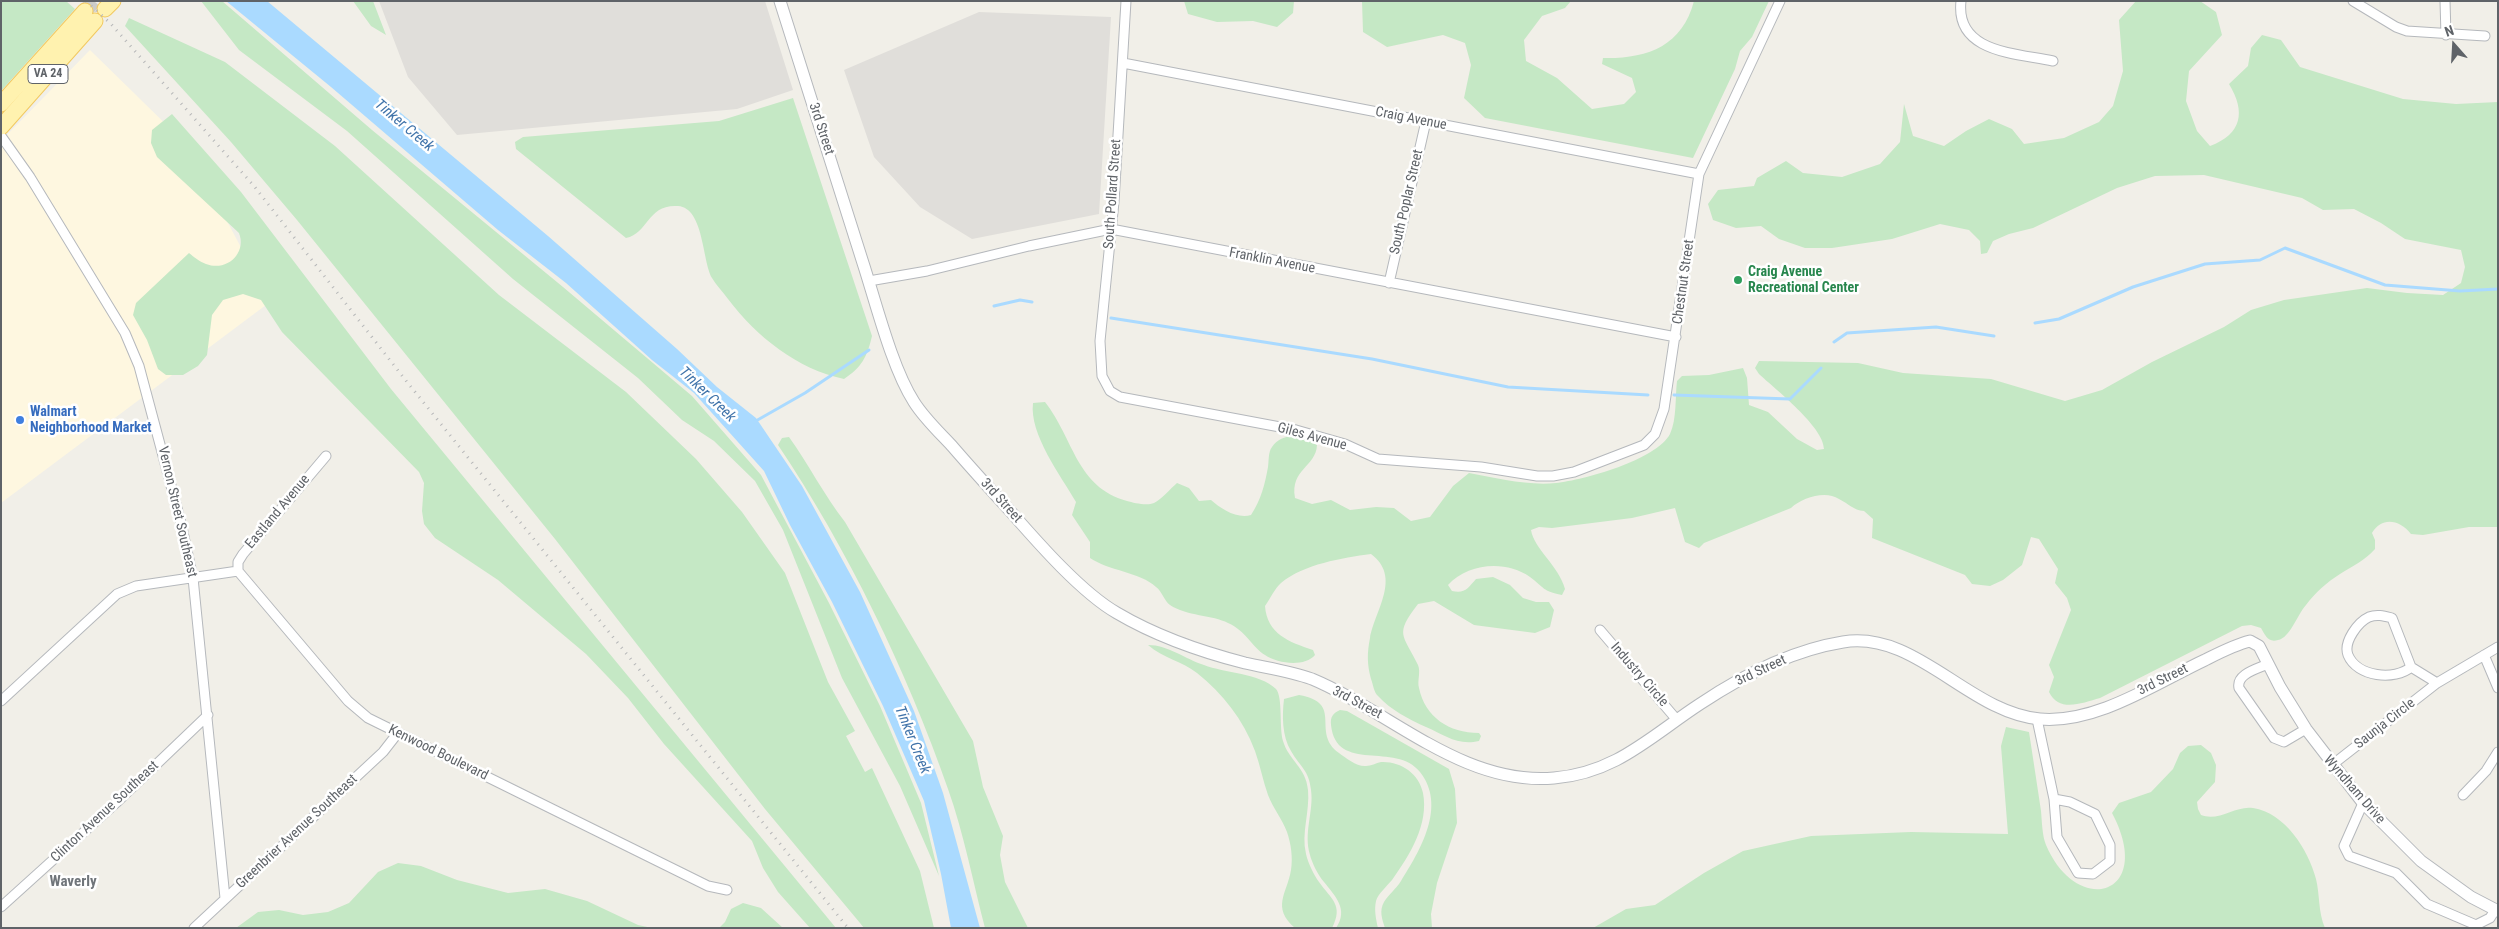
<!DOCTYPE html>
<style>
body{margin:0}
#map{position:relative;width:2499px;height:929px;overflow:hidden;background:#f1efe8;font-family:"Roboto Condensed",sans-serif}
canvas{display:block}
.frame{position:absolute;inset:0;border:2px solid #5f6368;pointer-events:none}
.north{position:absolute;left:2429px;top:20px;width:50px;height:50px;-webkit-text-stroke:4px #fff;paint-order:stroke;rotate:341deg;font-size:14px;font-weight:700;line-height:20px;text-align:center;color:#5f6368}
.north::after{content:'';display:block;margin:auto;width:18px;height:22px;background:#5f6368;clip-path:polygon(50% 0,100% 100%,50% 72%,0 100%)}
</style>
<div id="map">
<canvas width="2499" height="929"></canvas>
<div class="frame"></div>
<div class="north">N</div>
</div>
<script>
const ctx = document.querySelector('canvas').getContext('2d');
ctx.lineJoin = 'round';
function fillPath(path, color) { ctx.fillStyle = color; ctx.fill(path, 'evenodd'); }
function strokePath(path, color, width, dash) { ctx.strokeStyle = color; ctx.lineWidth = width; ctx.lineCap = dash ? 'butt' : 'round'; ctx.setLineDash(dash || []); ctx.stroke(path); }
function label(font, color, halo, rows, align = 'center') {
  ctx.font = font + ' "Roboto Condensed",sans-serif'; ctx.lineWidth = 5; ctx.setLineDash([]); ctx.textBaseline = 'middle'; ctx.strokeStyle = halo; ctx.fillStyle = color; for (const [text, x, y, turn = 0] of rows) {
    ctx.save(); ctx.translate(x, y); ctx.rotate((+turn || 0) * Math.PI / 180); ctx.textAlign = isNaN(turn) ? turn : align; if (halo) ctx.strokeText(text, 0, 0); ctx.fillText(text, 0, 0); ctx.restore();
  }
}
fillPath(new Path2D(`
 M90 50 186 144 270 302 1 503V141Z`), '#fef7e0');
fillPath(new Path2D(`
 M379 1H765L793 90 737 109 457 135 408 77Z
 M979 12 1111 17 1099 214 972 239 920 207 874 157 844 70Z`), '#e0deda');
fillPath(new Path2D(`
 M1 1H66L75 9 1 91Z
 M201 1H222L372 130 563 287 692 396 761 475 829 603 880 706 921 803 939 876 900 786 842 678 783 530 755 481 714 441 682 420 638 378 513 279 347 131 239 50Z
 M353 1H373L386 35 371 26Z
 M1184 1H1294L1293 13 1277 27 1253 21 1217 22 1188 14Z
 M1362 1H1571L1565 8 1542 16 1524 40 1526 61 1557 78 1592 109 1624 104 1636 92 1632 78 1602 64 1603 58C1646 59 1682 47 1694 1H1769L1752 37 1740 51 1735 69 1693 158 1485 118 1464 98 1471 65 1465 43 1443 35 1387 47 1363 32Z
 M2136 1H2200L2216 12 2222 35 2189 71 2186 101 2197 131 2210 146C2242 134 2246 112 2229 84L2248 66 2251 48 2262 35 2281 40 2300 67 2403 99 2456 104 2498 102V527H2469L2423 535 2411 534C2400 520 2382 516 2372 533L2375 540V549C2365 560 2353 566 2340 574 2327 582 2315 593 2306 605 2297 615 2290 638 2278 640 2268 643 2265 635 2261 628L2251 625 2242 626 2100 698C2082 703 2059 713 2049 692L2054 677 2049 665 2071 610 2067 598 2055 583 2058 569 2039 539 2031 537 2022 565 2003 580 1990 586 1972 584 1965 575 1872 538 1873 519 1864 511C1853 510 1849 504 1839 499 1825 490 1802 498 1791 508L1704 543 1699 548 1685 542 1675 508 1632 518 1552 528 1539 527 1531 530C1534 549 1559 566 1565 589L1562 595C1542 591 1545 588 1530 577 1506 560 1468 563 1448 585L1452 591C1465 594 1468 588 1476 579L1493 577 1510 585 1523 598 1536 602H1549L1554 610 1550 627 1535 633 1474 625 1434 601 1418 604C1394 635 1403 634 1418 665 1421 672 1417 681 1419 688 1425 717 1449 733 1479 733L1481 736 1479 741C1457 746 1445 735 1426 727 1408 719 1391 710 1378 696 1374 693 1373 684 1371 679 1367 664 1367 653 1370 638 1375 610 1402 577 1371 554 1342 558 1304 564 1281 583 1275 588 1270 599 1265 606 1267 634 1289 642 1313 650L1315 655C1305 667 1278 664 1265 655 1252 647 1246 631 1228 623 1213 615 1186 616 1170 605 1164 601 1162 591 1156 587 1140 572 1109 571 1090 558V542L1072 515 1076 502C1061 476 1029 434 1033 403L1045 402C1074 439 1076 487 1127 501 1134 503 1147 506 1154 503 1162 499 1170 489 1177 483L1189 488 1199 501 1211 500C1221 509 1237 519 1251 515 1261 500 1265 484 1268 467 1269 461 1268 452 1272 447 1283 431 1304 435 1317 445 1316 467 1290 469 1295 498L1312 504 1331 500 1350 510 1376 507 1394 508 1411 521 1430 517 1453 486 1469 473C1497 478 1528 486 1556 483 1584 480 1656 460 1670 434 1677 419 1675 397 1677 381L1682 376 1709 375 1743 368 1747 378 1749 405 1768 412 1797 439 1817 450 1824 449C1824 427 1775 389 1759 374L1755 368 1759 361 1858 363 1903 373 1991 379 2065 401 2102 390 2152 362 2224 327 2251 310 2284 300 2367 288 2407 293 2443 295 2461 283 2465 267 2461 250 2405 239 2381 223 2354 209 2323 210 2302 198 2204 175 2155 176 2117 188 2033 228 2009 234 1993 241 1987 253 1981 254 1980 241 1969 230 1940 224 1892 239 1832 248H1805L1779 239 1761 226 1736 228 1713 220 1708 204 1718 190 1754 186 1757 178 1786 161 1803 173 1842 177 1880 164 1900 142 1904 104 1913 136 1944 146 1966 131 1989 119 2012 129 2024 144 2064 138 2099 122 2113 106 2123 71 2119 20Z
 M129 18 225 62 335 146 499 295 626 392 696 459 742 512 785 573 828 682 855 731 846 736 865 772 872 768 920 871 934 928H864L860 923 765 809 555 539 297 220 231 142 125 26Z
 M793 98 872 336C867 357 862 367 844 379 797 369 757 337 728 299 723 292 716 285 712 278 702 260 704 208 678 206 647 204 649 233 626 238L516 149 515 142 523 137 719 121Z
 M172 114 241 192 391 389 836 928H810L778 892 763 868 752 841 664 744 628 698 586 654 498 580 435 538 424 524 422 511 424 483 419 472 282 332 261 300 243 294 223 300 212 315 207 355 198 366 183 375H166L158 369 147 340 133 315 136 303 189 253C194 257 200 262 206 264 227 272 247 253 239 233L157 157 151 143 152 130Z
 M789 437C809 465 824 495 845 522L973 741 983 787 1003 836 1000 855 1005 882 1028 928H985C973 882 964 834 948 789 907 671 847 548 778 445L782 438Z
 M1148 645C1168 645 1185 659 1204 665 1224 673 1260 673 1276 689 1283 697 1279 728 1283 741 1289 761 1306 767 1308 790 1310 812 1301 833 1306 854 1308 863 1314 875 1319 882 1331 899 1344 905 1332 928H1295C1271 907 1287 894 1291 870 1293 857 1291 844 1287 832 1282 819 1273 808 1268 795 1263 781 1260 765 1255 751 1243 719 1223 694 1197 673 1182 661 1164 659 1148 645Z
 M1299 695C1345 703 1310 732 1339 753 1346 758 1357 767 1366 766 1371 766 1376 763 1381 762 1400 761 1419 773 1423 793 1429 824 1410 855 1392 880 1387 886 1378 894 1376 901 1374 910 1376 919 1378 928H1336C1349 909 1335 896 1324 882 1318 875 1312 863 1310 855 1303 833 1314 811 1311 790 1309 770 1300 767 1291 751 1282 736 1282 716 1284 699Z
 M1340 710 1347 711 1449 769 1455 789 1457 823 1437 883 1431 914 1432 928H1385C1382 919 1379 911 1384 902 1388 895 1396 889 1401 881 1420 851 1447 806 1420 772 1396 741 1336 774 1331 725 1330 717 1333 713 1340 710Z
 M2006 727 2029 732C2033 758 2037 784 2041 811 2042 821 2042 835 2046 845 2077 918 2156 896 2112 813L2119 803 2151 792 2173 769 2180 753 2188 746 2201 745 2211 753 2216 765 2215 782 2197 802 2198 809 2201 815C2219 822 2236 805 2253 808 2285 813 2308 849 2316 879 2320 895 2318 912 2325 928H1593L1626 909 1655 905 1704 873 1743 851 1811 836 1911 832 2008 834 2001 746Z
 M398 863 421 866 457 880 508 893 545 889 587 901 638 925 652 928H236L258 912 279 910 303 915 328 912 349 903 378 872Z
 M743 903 761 908 783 928H719L725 922 731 909Z`), '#c5e8c5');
fillPath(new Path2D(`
 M226 1H267L548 236 677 349 717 387 756 418 802 486 860 592 914 711 943 793 980 928H951L941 874 924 801 883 706 832 602 790 525 764 471 694 393 652 360 566 283 498 230 331 87Z`), '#aadaff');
strokePath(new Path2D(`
 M994 306 1020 300 1032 302
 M1111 318 1372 359 1508 387 1648 395
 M2035 323 2059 319 2133 287 2205 264 2260 260 2285 248 2385 285 2460 291 2498 289
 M1834 342 1847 333 1936 327 1994 336
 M1674 395 1790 399 1821 368
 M754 422 805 393 869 350`), '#aadaff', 3);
strokePath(new Path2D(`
 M85 11 94 1`), '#ccccc8', 15, [15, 8]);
const minor = new Path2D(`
 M1126 1 1114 202 1100 341 1102 376 1110 391 1120 397 1296 430 1345 444 1378 459 1481 467 1537 476H1553L1574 472 1644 445 1655 434 1664 409 1699 174 1780 1
 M1961 1C1955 53 2016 53 2053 61
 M2353 1 2396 27 2407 31 2485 36
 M2445 1 2446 35
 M1123 63 1699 174
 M1 136 30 177 125 333 139 366 181 523 193 578 225 898
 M869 281 927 271 1029 246 1111 229 1676 337
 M1389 283 1426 121
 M238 571V562L243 554 326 456
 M1600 630 1677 720
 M2484 655 2498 688
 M2268 664C2257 669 2236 674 2239 688L2274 738 2284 742 2306 729
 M2411 667C2395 681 2357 677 2348 655 2343 642 2358 622 2369 617 2377 614 2384 616 2392 618L2411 667 2437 683
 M1 701 117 594 136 586 238 571 348 701 368 718 708 886 727 890
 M2037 719 2054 799 2057 837 2078 873 2093 874 2110 861V845L2095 814 2070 802 2054 799
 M2332 765 2437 683 2498 647
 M2463 795 2486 771 2498 752
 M2363 803 2344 846 2349 856 2396 873 2427 904 2476 925 2490 918 2495 910
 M1 907 116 803 208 715
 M194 928 383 752 397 734`);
const tertiary = new Path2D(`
 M780 1C808 89 836 176 863 263 876 303 892 368 914 402 924 418 939 432 952 446 971 468 991 490 1011 512 1039 544 1082 593 1117 613 1156 636 1202 652 1245 663 1267 668 1290 671 1312 679 1391 712 1463 786 1554 778 1616 773 1651 736 1700 704 1742 676 1793 650 1843 642 1916 630 1969 713 2040 719 2096 724 2156 683 2205 660 2219 653 2234 645 2250 641L2259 646 2280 687 2306 729 2363 803 2421 861 2471 897 2498 911`);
const primary = new Path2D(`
 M105 9 113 1
 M1 104 85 11
 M1 127 95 21`);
strokePath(minor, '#b5b8bc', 11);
strokePath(tertiary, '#b5b8bc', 13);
strokePath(primary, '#f2c960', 17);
strokePath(minor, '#fff', 9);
strokePath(tertiary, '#fff', 11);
strokePath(primary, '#fff2af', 15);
strokePath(new Path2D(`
 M86 1 111 24 254 186 407 382 848 928`), '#b6b7b8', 3, [1, 6]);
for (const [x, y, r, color] of [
 [1738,280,5,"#2e9e5b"],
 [20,420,5,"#3f7fe0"]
]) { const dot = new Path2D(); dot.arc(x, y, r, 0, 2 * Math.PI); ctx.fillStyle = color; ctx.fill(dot); strokePath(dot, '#fff', 2); }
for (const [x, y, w] of [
 [48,74,40]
]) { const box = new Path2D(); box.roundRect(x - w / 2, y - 9.5, w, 19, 4); ctx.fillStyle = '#fff'; ctx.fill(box); strokePath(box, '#5f6368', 1); }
label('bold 12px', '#5f6368', null, [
 ["VA 24",48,74]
]);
label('14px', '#5f6368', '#fff', [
 ["Craig Avenue",1411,119,11],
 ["3rd Street",821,129,72],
 ["South Pollard Street",1113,194,-86],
 ["South Poplar Street",1407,202,-77],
 ["Franklin Avenue",1272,261,11],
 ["Chestnut Street",1684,282,-82],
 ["Giles Avenue",1312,437,15],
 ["3rd Street",1001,501,48],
 ["Vernon Street Southeast",177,512,77],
 ["Eastland Avenue",278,512,-50],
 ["3rd Street",1761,671,-25],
 ["Industry Circle",1639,675,49],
 ["3rd Street",2163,680,-26],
 ["3rd Street",1357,703,28],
 ["Saunja Circle",2385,724,-38],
 ["Kenwood Boulevard",438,753,26],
 ["Wyndham Drive",2354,790,49],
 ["Clinton Avenue Southeast",105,812,-43],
 ["Greenbrier Avenue Southeast",297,832,-43]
]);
label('bold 14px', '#27864d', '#fff', [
 ["Craig Avenue",1748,272],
 ["Recreational Center",1748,288]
], 'left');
label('bold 14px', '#366cbe', '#fff', [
 ["Walmart",30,412],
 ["Neighborhood Market",30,428]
], 'left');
label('italic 15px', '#4174aa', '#fff', [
 ["Tinker Creek",404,126,40],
 ["Tinker Creek",707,395,44],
 ["Tinker Creek",912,740,68]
]);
label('bold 15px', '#70757a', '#fff', [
 ["Waverly",73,882]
]);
</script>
